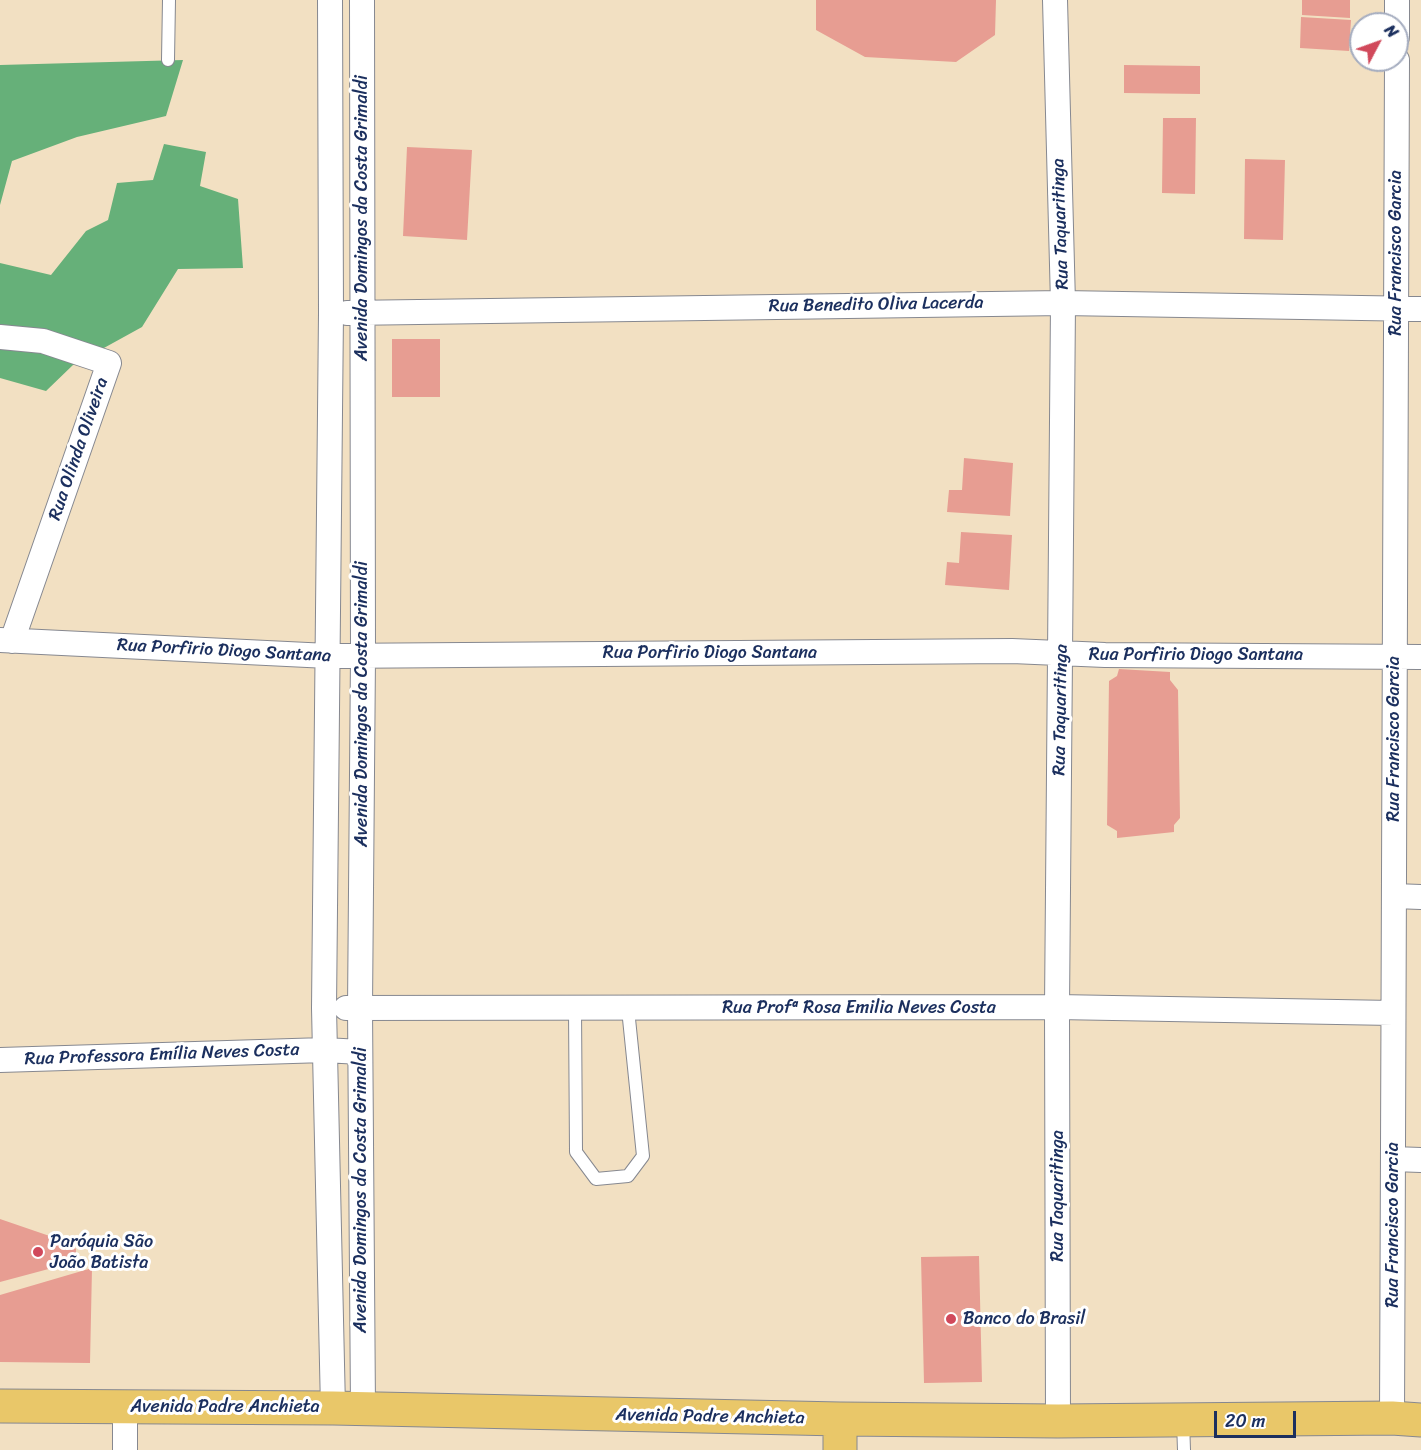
<!DOCTYPE html>
<meta charset="utf-8">
<style>
body{margin:0}
#map{position:relative;width:1421px;height:1450px;overflow:hidden;background:#f2e0c2;font-family:Sriracha,sans-serif}
canvas{display:block}
.north{position:absolute;left:1349px;top:12px;width:60px;height:60px;box-sizing:border-box;background:#fff;border:2px solid #a4acbf;border-radius:50%;rotate:49deg;font-size:16px;font-weight:700;line-height:24px;text-align:center;color:#1b2f5e}
.north::after{content:'';display:block;margin:auto;width:21px;height:27px;background:#d1495b;clip-path:polygon(50% 0,100% 100%,50% 72%,0 100%)}
.scale{position:absolute;left:1214px;top:1411px;width:82px;height:27px;box-sizing:border-box;border:3px solid #1b2f5e;border-top:0;padding-left:8px;font-size:18px;line-height:21px;white-space:nowrap;color:#1b2f5e;-webkit-text-stroke:4px #fff;paint-order:stroke}
</style>
<div id="map">
<canvas width="1421" height="1450"></canvas>
<div class="north">N</div>
<div class="scale">20 m</div>
</div>
<script>
const ctx = document.querySelector('canvas').getContext('2d');
ctx.lineJoin = 'round';
function fillPath(path, color) { ctx.fillStyle = color; ctx.fill(path, 'evenodd'); }
function strokePath(path, color, width, dash) { ctx.strokeStyle = color; ctx.lineWidth = width; ctx.lineCap = dash ? 'butt' : 'round'; ctx.setLineDash(dash || []); ctx.stroke(path); }
function label(font, color, halo, rows, align = 'center') {
  ctx.font = font + ' Sriracha,sans-serif'; ctx.lineWidth = 6; ctx.setLineDash([]); ctx.textBaseline = 'middle'; ctx.strokeStyle = halo; ctx.fillStyle = color; for (const [text, x, y, turn = 0] of rows) {
    ctx.save(); ctx.translate(x, y); ctx.rotate((+turn || 0) * Math.PI / 180); ctx.textAlign = isNaN(turn) ? turn : align; if (halo) ctx.strokeText(text, 0, 0); ctx.fillText(text, 0, 0); ctx.restore();
  }
}
fillPath(new Path2D(`
 M183 60 166 116 77 137 12 161 0 205V65Z
 M164 144 206 152 200 186 238 199 243 268 178 269 142 327 73 365 46 391 0 378V263L51 275 86 231 108 220 117 183 153 180Z`), '#66b079');
fillPath(new Path2D(`
 M816 0H996L995 35 956 62 865 57 816 30Z
 M1302 0H1350V18L1302 15Z
 M1301 17 1351 20 1349 51 1300 48Z
 M1124 65 1200 66V94L1124 93Z
 M1163 118H1196L1195 194 1162 193Z
 M407 147 472 150 467 240 403 236Z
 M1245 159 1285 160 1283 240 1244 239Z
 M392 339H440V397H392Z
 M964 458 1013 463 1010 516 947 512 949 490H962Z
 M961 532 1012 535 1009 590 945 585 947 562 959 563Z
 M1119 669 1170 672V680L1178 690 1180 818 1174 825V832L1117 838V831L1107 825 1109 681 1117 676Z
 M0 1219 70 1243 76 1249V1255L71 1263 0 1282Z
 M979 1256 982 1382 924 1383 921 1257Z
 M92 1268 90 1363 0 1362V1295Z`), '#e79d92');
const service = new Path2D(`
 M168 60 169 0
 M575 1009 576 1152 596 1179 628 1176 643 1156 628 1009
 M1183 1421 1184 1450`);
const minor = new Path2D(`
 M330 0 331 313 324 1008 333 1408
 M362 0 363 656 360 1008 363 1409
 M1055 0 1063 303 1057 1007 1058 1421
 M1397 37V0
 M347 313 1063 303 1421 309
 M0 337 43 341 109 363 12 641
 M0 640 328 656 1012 651 1105 655 1421 657
 M1394 896 1421 897
 M346 1008 1057 1007 1393 1013
 M0 1060 325 1050 360 1052
 M1393 1159 1421 1160
 M125 1407V1450
 M1392 1418 1397 60`);
const primary = new Path2D(`
 M0 1406 333 1408 840 1419 1058 1421 1392 1418 1421 1420
 M840 1450V1419`);
strokePath(service, '#868890', 14);
strokePath(minor, '#868890', 26);
strokePath(primary, '#868890', 35);
strokePath(service, '#fff', 12);
strokePath(minor, '#fff', 24);
strokePath(primary, '#e9c769', 33);
for (const [x, y, r, color] of [
 [38,1252,6,"#d1495b"],
 [951,1319,6,"#d1495b"]
]) { const dot = new Path2D(); dot.arc(x, y, r, 0, 2 * Math.PI); ctx.fillStyle = color; ctx.fill(dot); strokePath(dot, '#fff', 2); }
label('18px', '#1b2f5e', '#fff', [
 ["Avenida Domingos da Costa Grimaldi",362,218,-90],
 ["Rua Taquaritinga",1061,224,-92],
 ["Rua Francisco Garcia",1396,253,-90],
 ["Rua Benedito Oliva Lacerda",876,305,-1],
 ["Rua Olinda Oliveira",79,449,-71],
 ["Rua Porfirio Diogo Santana",224,651,3],
 ["Rua Porfirio Diogo Santana",710,653],
 ["Rua Porfirio Diogo Santana",1196,655],
 ["Avenida Domingos da Costa Grimaldi",362,704,-90],
 ["Rua Taquaritinga",1061,710,-89],
 ["Rua Francisco Garcia",1394,739,-90],
 ["Rua Profª Rosa Emilia Neves Costa",859,1008],
 ["Rua Professora Emília Neves Costa",162,1055,-2],
 ["Avenida Domingos da Costa Grimaldi",361,1190,-90],
 ["Rua Taquaritinga",1058,1196,-90],
 ["Rua Francisco Garcia",1393,1225,-90],
 ["Avenida Padre Anchieta",225,1407],
 ["Avenida Padre Anchieta",710,1417,1]
]);
label('18px', '#1b2f5e', '#fff', [
 ["Paróquia São",50,1242],
 ["João Batista",50,1263],
 ["Banco do Brasil",963,1319]
], 'left');
</script>
